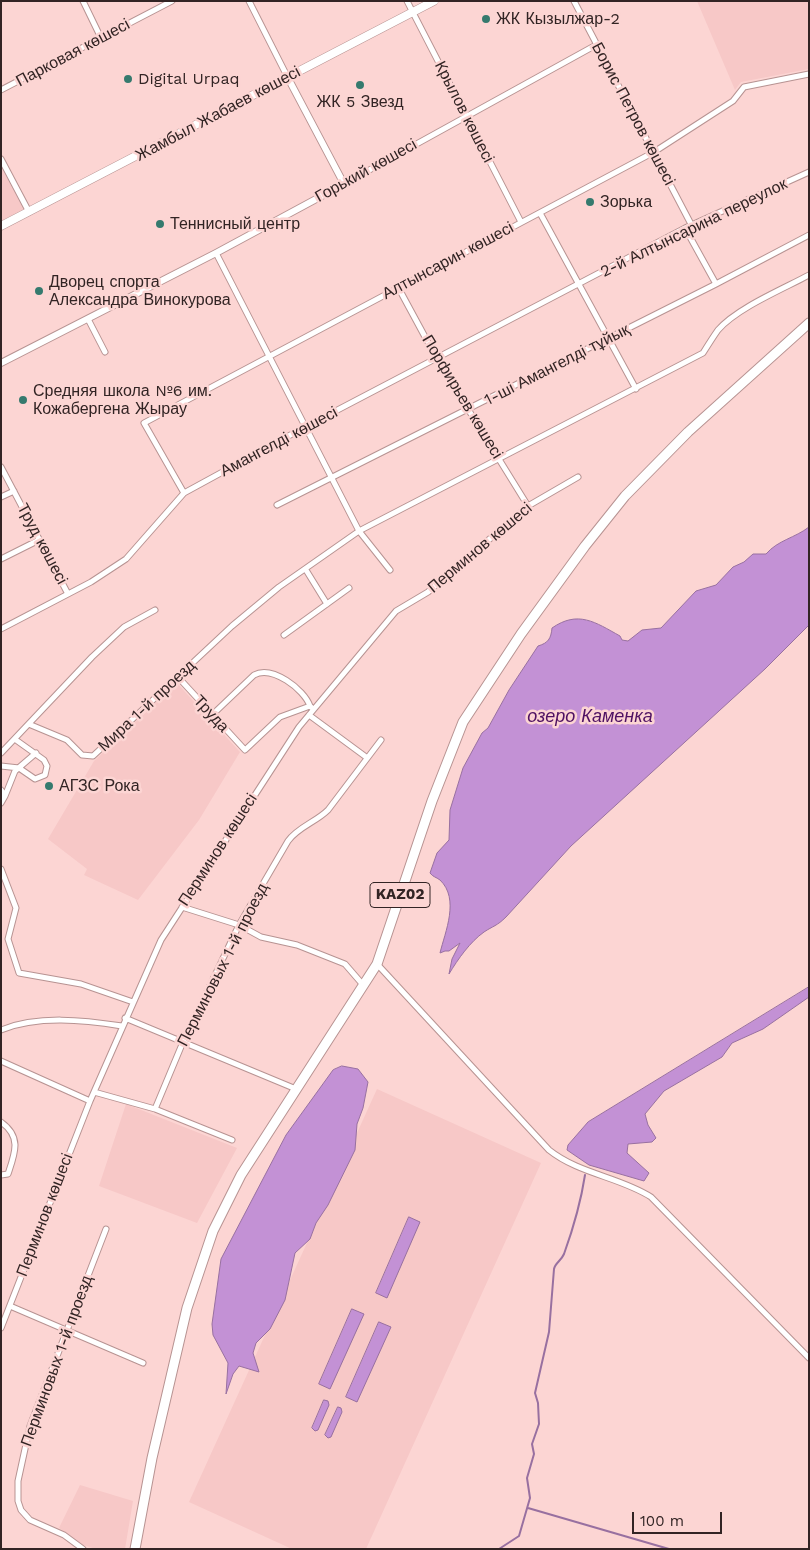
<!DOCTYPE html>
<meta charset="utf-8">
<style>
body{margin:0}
#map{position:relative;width:810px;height:1550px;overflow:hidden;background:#fcd5d3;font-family:"Work Sans",sans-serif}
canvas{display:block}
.frame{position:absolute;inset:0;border:2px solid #322424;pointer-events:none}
.scale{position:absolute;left:632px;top:1512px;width:90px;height:22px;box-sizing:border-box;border:2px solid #322424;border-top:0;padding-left:6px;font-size:15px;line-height:18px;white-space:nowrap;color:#322424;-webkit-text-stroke:4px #fcd5d3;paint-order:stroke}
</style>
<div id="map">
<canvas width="810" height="1550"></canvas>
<div class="frame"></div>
<div class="scale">100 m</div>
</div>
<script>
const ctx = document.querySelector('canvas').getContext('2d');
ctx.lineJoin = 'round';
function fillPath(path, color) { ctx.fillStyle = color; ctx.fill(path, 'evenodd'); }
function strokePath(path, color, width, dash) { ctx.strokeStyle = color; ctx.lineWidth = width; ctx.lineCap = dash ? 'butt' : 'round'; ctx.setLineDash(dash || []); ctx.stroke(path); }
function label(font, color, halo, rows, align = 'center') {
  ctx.font = font + ' "Work Sans",sans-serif'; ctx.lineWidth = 5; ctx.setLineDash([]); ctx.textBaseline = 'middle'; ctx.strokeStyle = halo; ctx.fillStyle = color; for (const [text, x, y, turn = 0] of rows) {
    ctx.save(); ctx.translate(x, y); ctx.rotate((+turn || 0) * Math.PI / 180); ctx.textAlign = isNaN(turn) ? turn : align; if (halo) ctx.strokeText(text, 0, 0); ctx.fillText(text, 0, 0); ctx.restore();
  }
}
fillPath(new Path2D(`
 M697 1H809V69L741 82 735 90Z
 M1 166 24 209 1 221Z
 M177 683 240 752 199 820 138 900 84 875 87 869 48 839 94 761Z
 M377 1089 541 1163 366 1549H292L189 1502Z
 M126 1104 237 1148 197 1223 99 1186Z
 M80 1485 133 1501 125 1549H96L83 1545 59 1528Z`), '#f7c8c7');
const water = new Path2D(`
 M809 527V625L765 669 571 846 506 917C497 926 493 926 484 932 470 942 458 959 449 974L452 959 460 943 449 951H445L440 953C445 932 460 899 440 880 436 877 433 877 430 873L437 853 449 840 450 810 463 768 482 733 488 728 509 690 538 646C548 643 551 639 552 628 578 610 595 622 620 636L622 640 628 641 642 630 661 628 696 591 716 585 733 567 744 562 753 554H766C778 540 795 538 809 527Z
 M809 987V997L763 1029 732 1043 722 1057 664 1091 645 1114 648 1125 656 1138 652 1142 628 1144 627 1153 649 1173 644 1181 589 1165 567 1150 568 1145 588 1122Z
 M342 1066 358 1069 368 1082 363 1108 357 1124 355 1150 328 1205 316 1223 310 1239 295 1253 285 1300 270 1329 256 1343 253 1353 259 1372 239 1366 233 1374 226 1394 228 1363 213 1335 212 1324 221 1259 286 1135 333 1070Z
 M409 1217 420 1222 387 1298 376 1293Z
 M352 1309 364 1314 330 1389 319 1384Z
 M379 1322 391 1327 357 1402 346 1397Z
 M324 1400 328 1401 329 1405 318 1430 315 1431 312 1428Z
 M338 1407 341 1408 342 1412 331 1437 328 1438 325 1435Z`);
fillPath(water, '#c391d5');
strokePath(water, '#9870a0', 1);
strokePath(new Path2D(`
 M528 1508 669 1549
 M499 1549 519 1536 530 1498 527 1478 534 1454 532 1444 539 1424 538 1403 535 1393 549 1332 554 1269C555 1263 561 1261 564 1254 573 1229 581 1201 585 1175`), '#9870a0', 2);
const minor = new Path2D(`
 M83 1 101 38
 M249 1 288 78
 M407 1 521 222
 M574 1 692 226
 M1 90 172 1
 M1 159 29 212
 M344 184 596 45
 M540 213 636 389
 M685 228 716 284
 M216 253 359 531 390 570
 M398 287 437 359 528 506
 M88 319 105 352
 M1 467 68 594
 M184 493 144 423 654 152 733 101 744 87 809 74
 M1 497 14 491
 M277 505 716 284 809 235
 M1 559 39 540
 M306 570 327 604
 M1 629 91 582 126 559 184 493 305 427 685 228 809 172
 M284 635 349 588
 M178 677 245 750 280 717 310 706 313 709
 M212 715 254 675C272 665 304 689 310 706
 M309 715 366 757
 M31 725 67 740 82 755 93 756 232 626 279 587 359 531 703 353C708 345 713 337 718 330 737 308 783 289 809 275
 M1 753 92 657 124 627 155 610
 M1 766 19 768 35 779 45 775 47 766 44 760 16 740
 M1 790 5 796 1 803
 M5 796 15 771 36 753
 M1 869 16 908 8 939 19 973 81 984 133 1002
 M182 907 239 925 261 937 297 945 345 964 364 986
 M377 964 549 1150C579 1174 620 1177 651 1197L809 1358
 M125 1018 296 1089
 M1 1030C38 1015 84 1020 122 1026
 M1 1061 90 1101
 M94 1092 155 1109 232 1140
 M155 1109 183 1042 239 925 288 841C298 827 316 822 328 810L381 740
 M1 1122C22 1137 15 1153 8 1174L1 1175
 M10 1306 143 1363
 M1 1328 90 1101 161 940 299 727 396 611 428 592 528 506 578 477
 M83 1549 64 1535 30 1520 21 1510 18 1501V1481L30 1426 106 1229`);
const tertiary = new Path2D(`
 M1 363 216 253 344 184 288 78`);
const primary = new Path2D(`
 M1 226 434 1`);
const trunk = new Path2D(`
 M135 1549 152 1458 187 1308 213 1231 241 1175 377 964 432 801 463 722 521 634 585 546 625 496 688 432 809 323`);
strokePath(minor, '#b79392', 7);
strokePath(tertiary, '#b79392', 8);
strokePath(primary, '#b79392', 9);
strokePath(trunk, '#b79392', 11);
strokePath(minor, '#fff', 5);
strokePath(tertiary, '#fff', 6);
strokePath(primary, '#fff', 8);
strokePath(trunk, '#fff', 9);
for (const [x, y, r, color] of [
 [486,19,5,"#357a6e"],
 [128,79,5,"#357a6e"],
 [360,85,5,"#357a6e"],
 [590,202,5,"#357a6e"],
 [160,224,5,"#357a6e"],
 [39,291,5,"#357a6e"],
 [23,400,5,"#357a6e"],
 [49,786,5,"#357a6e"]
]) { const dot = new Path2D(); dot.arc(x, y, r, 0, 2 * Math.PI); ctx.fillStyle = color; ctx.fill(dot); strokePath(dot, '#fcd5d3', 2); }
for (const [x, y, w] of [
 [400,895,60]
]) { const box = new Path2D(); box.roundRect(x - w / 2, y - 12.5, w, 25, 4); ctx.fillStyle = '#fcd5d3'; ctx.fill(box); strokePath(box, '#322424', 1); }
label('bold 15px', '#322424', null, [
 ["KAZ02",400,895]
]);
label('16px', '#322424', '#fcd5d3', [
 ["ЖК Кызылжар-2",496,19],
 ["Digital Urpaq",138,79],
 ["ЖК 5 Звезд",360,102,"center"],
 ["Зорька",600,202],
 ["Теннисный центр",170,224],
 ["Дворец спорта",49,282],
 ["Александра Винокурова",49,300],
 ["Средняя школа №6 им.",33,391],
 ["Кожабергена Жырау",33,409],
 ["АГЗС Рока",59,786]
], 'left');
label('16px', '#322424', '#fcd5d3', [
 ["Парковая көшесі",73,53,-28],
 ["Крылов көшесі",464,112,63],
 ["Жамбыл Жабаев көшесі",218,114,-28],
 ["Борис Петров көшесі",633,114,62],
 ["Горький көшесі",366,171,-29],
 ["2-й Алтынсарина переулок",694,228,-26],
 ["Алтынсарин көшесі",448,261,-28],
 ["1-ші Амангелді тұйық",557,365,-27],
 ["Порфирьев көшесі",462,397,59],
 ["Амангелді көшесі",279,442,-28],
 ["Труд көшесі",42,544,62],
 ["Перминов көшесі",480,548,-40],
 ["Мира 1-й проезд",147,706,-43],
 ["Труда",211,714,47],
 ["Перминов көшесі",218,850,-57],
 ["Перминовых 1-й проезд",223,965,-63],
 ["Перминов көшесі",45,1215,-69],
 ["Перминовых 1-й проезд",57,1361,-70]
]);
label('italic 18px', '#4f1163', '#fcd5d3', [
 ["озеро Каменка",590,717]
]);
</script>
